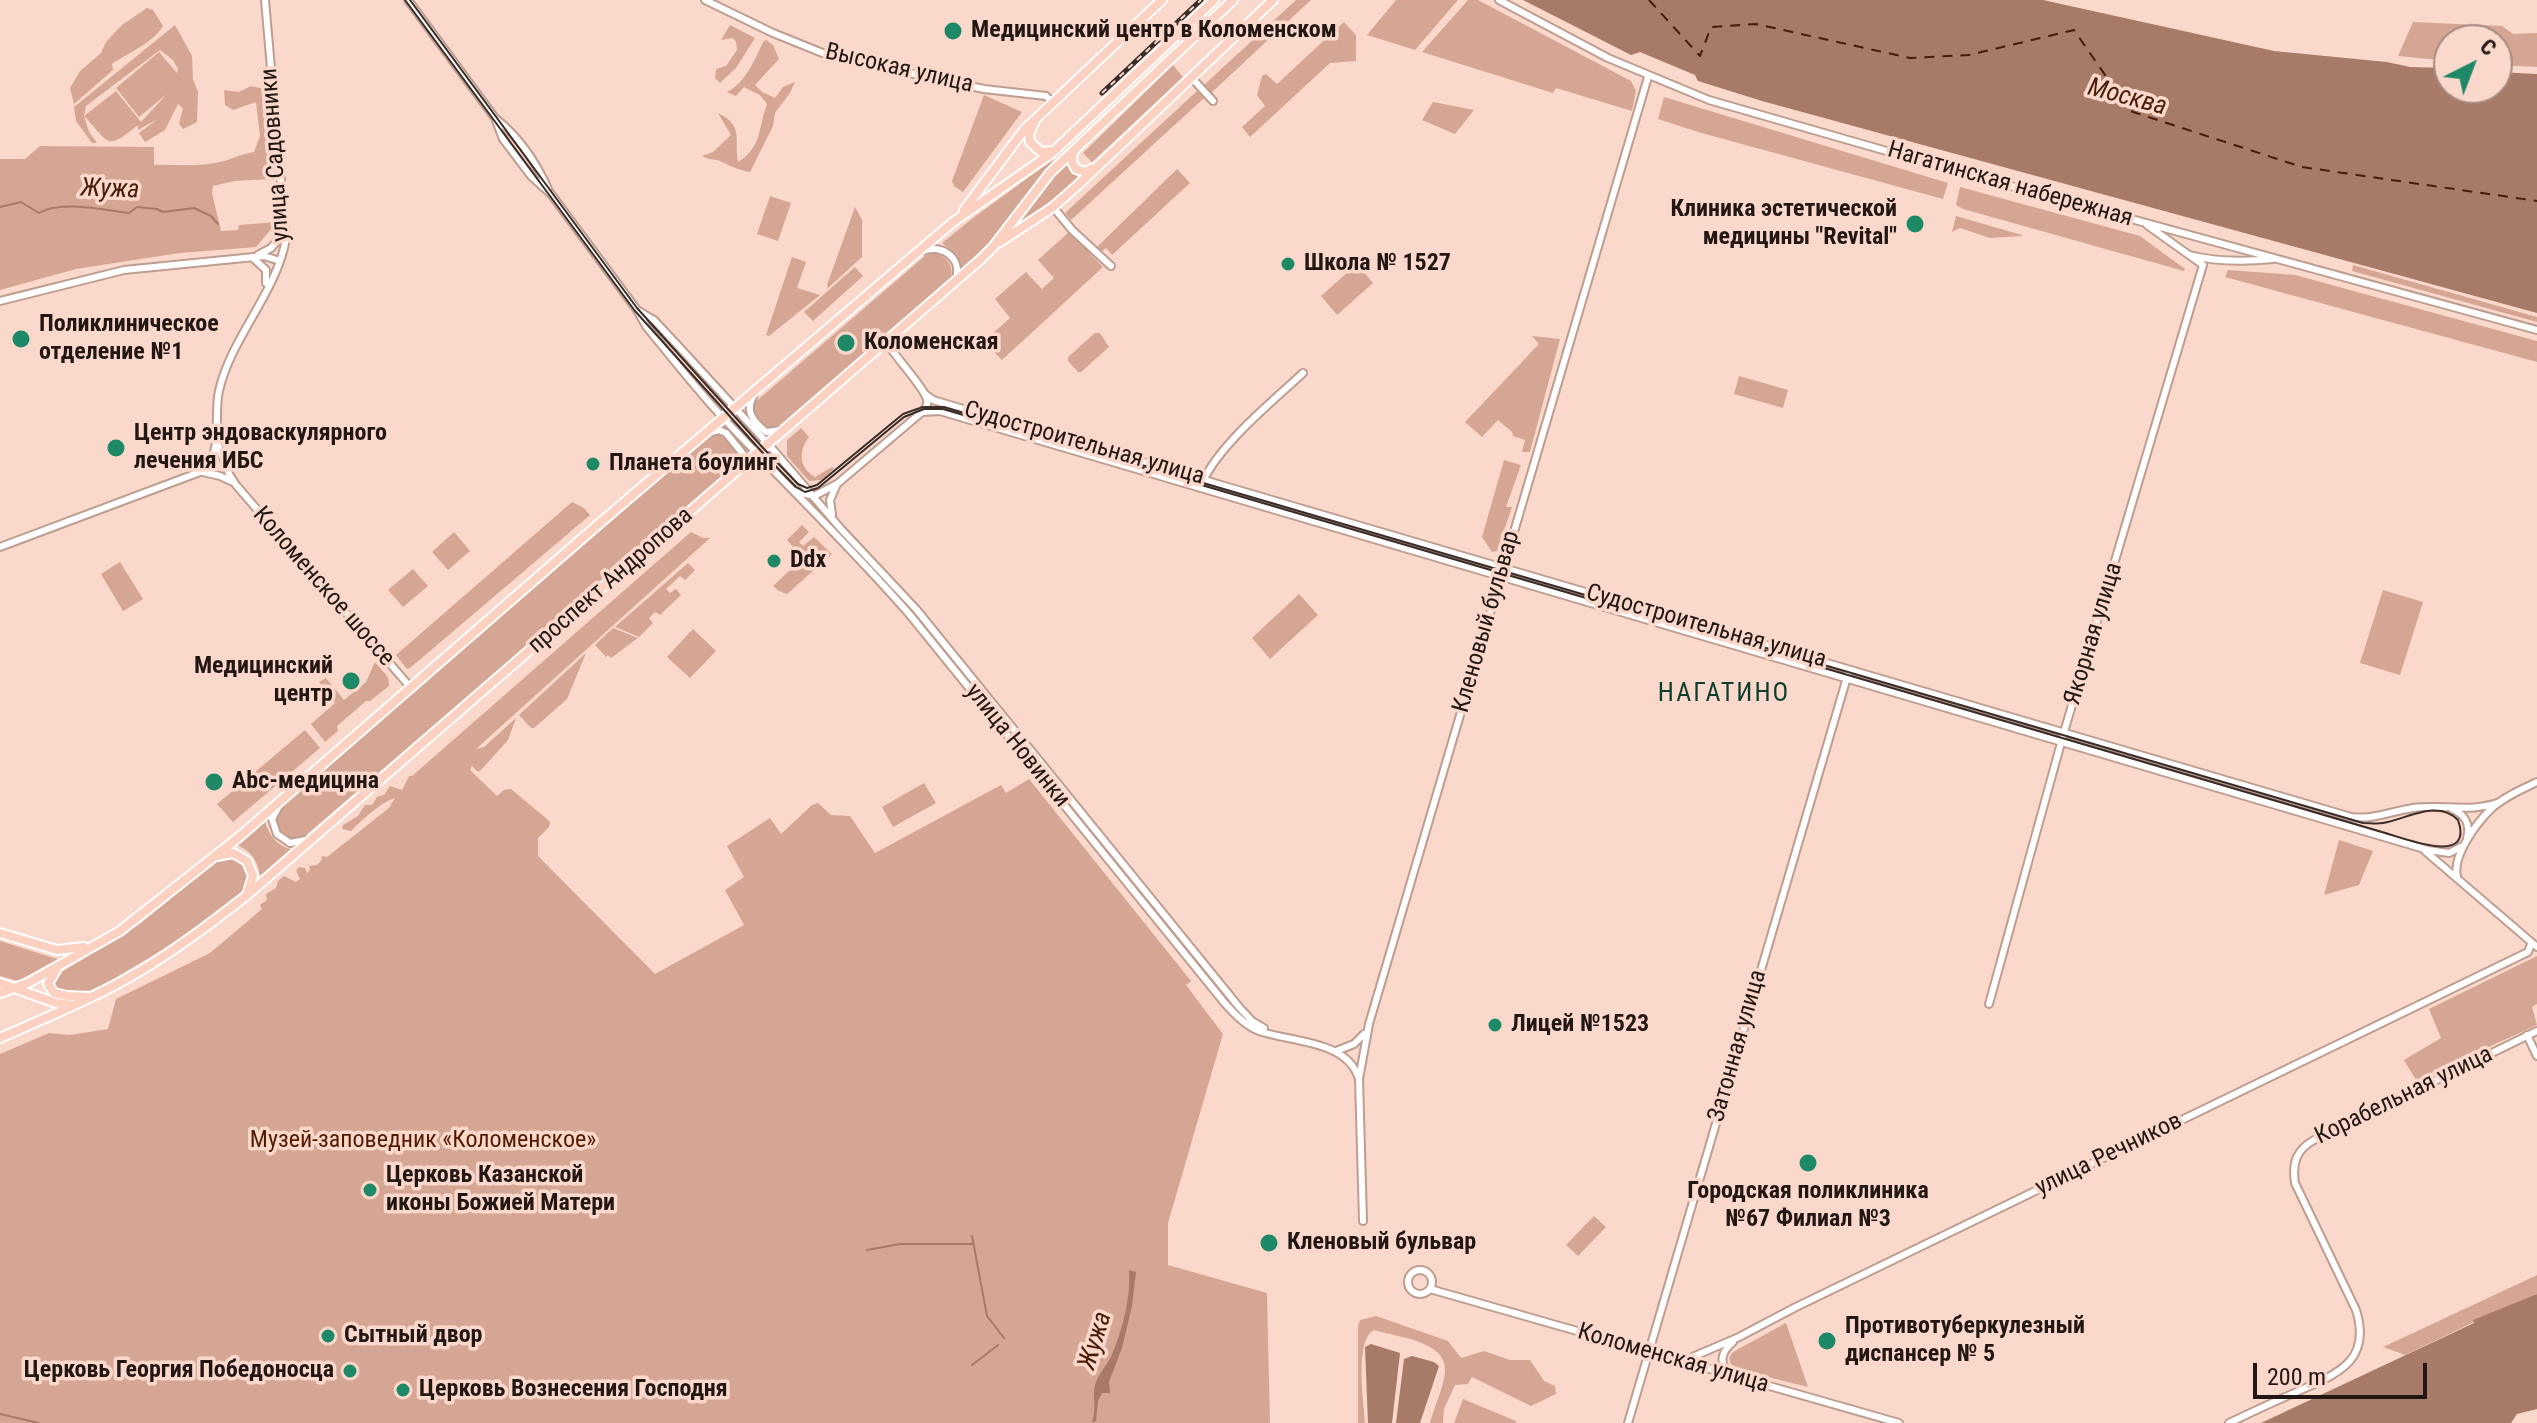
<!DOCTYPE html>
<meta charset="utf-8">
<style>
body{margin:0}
#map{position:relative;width:2537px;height:1423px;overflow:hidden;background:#fad8cb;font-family:"Roboto Condensed",sans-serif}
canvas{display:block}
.north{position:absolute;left:2433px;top:24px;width:80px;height:80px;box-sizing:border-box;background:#fad8cb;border:2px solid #a48b81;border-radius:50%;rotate:42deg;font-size:22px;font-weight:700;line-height:32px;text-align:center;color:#231713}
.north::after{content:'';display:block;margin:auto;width:28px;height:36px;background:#1d8967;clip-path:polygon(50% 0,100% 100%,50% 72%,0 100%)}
.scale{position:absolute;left:2253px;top:1363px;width:174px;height:36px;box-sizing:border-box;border:4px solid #231713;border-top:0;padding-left:10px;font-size:24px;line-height:28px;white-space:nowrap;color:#231713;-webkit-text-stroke:6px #fad8cb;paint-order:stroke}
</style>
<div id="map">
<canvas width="2537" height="1423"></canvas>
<div class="north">С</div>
<div class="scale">200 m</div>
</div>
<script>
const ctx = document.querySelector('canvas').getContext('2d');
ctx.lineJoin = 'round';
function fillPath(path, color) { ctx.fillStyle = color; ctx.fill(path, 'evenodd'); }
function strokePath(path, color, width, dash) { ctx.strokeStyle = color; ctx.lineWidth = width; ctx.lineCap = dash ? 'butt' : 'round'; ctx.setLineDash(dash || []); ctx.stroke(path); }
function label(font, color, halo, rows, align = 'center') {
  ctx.font = font + ' "Roboto Condensed",sans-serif'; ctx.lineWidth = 7; ctx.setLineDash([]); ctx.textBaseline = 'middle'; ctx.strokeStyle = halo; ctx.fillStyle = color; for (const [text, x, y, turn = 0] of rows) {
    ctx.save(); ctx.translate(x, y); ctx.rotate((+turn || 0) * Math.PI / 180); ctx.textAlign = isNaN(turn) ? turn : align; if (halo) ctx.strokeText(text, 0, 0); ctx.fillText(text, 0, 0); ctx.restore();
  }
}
fillPath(new Path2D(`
 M1296 0H1311L1210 94 1203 86Z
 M1396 0H1458L1415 50 1367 35Z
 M1468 0H1478L1631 81 1636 91 1632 111 1556 88 1553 93 1422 52Z
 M147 8 153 10 163 26C152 44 129 52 112 64L113 70 74 104 70 88 80 71 101 53 106 42 122 25Z
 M1344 22 1356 35V61L1330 63 1250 137 1242 127 1265 106 1257 95 1262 76 1266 74 1277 84Z
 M2413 22 2502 26 2513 34 2537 33V67L2497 65V40H2449V61L2398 56Z
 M175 25 192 56 193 79 198 92 197 122 183 129 179 124 183 108 178 104 165 130 145 142 139 133 158 119 138 130V125C105 152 110 143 84 116L89 132 97 143H92L76 121 74 107ZM160 50 173 60 178 69 177 73 159 52 116 88 139 117 167 94 141 122 116 91 84 116 86 106Z
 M730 25 755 38 736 68 720 83 715 78 716 69 726 66 737 50 736 41 732 38 721 40Z
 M766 40 773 45 779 59 755 85 762 92 775 98 783 87 795 82 790 93 775 113 773 126 750 172C739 170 733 167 722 162 715 158 710 161 702 156L713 152 731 135 718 113C744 126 734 138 738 162 762 147 758 128 767 104L760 95 744 87 736 96 727 92C745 83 755 60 763 42Z
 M1173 65 1183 77 1092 162 1083 153Z
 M262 72H264L267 82 274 158 270 161 272 179 234 181 213 186 212 193 221 231 238 230 239 225 277 222 256 247 180 253 76 269 0 290V159H25L40 146 154 147V165C174 164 195 167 215 163 229 161 240 154 254 152L260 136 256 102 233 110 225 105 224 90 239 92 251 86 260 88 264 86Z
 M1197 91 1204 98 1071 220 1065 213Z
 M984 95 1022 112 963 192 954 186 952 181Z
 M1664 97 1948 183 1943 199 1698 132 1658 119Z
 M1433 102 1474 110 1455 134 1422 120Z
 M1055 158 989 244 961 269 956 254 942 243 973 218Z
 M1065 163 1078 177 1061 193 1022 223 1021 221Z
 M1177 169 1190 183 1112 255 1106 248 1100 253 1096 248Z
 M1960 187 2140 236 2185 269 2184 271 1963 209 1956 205Z
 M770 196 791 203 778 241 757 234Z
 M855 207 862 220V257L828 288 827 285Z
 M1956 216 2022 235V236L1990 238 1960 228 1952 232Z
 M1069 232 1103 267 1002 360 990 348 991 342 995 338 990 336 1010 318 995 299 1026 272 1042 289 1054 278 1038 260Z
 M933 253C947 255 954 265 951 280L778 428H765L752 413 753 404 926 255Z
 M792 257 806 262 797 288 820 295 769 336 766 335Z
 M1357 264 1373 283 1337 315 1321 296Z
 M2353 265 2537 317V322L2352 271Z
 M855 267 863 276 813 321 804 312Z
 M2228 270 2295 275 2537 341V362L2225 277Z
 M1095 333H1100L1109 347 1081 372H1078L1068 361V357Z
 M1532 336 1560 339 1530 452H1522L1525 440 1513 436 1512 432 1498 420 1482 437 1465 422 1539 344Z
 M1739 376 1788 390 1783 408 1734 394Z
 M801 428 809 437C798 451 799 468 815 477L832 467 834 469 821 480 809 481 787 456V440Z
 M718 432 723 434 740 454 738 464 305 836C292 842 280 838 276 824L280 808 712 434Z
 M1504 460 1521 465 1506 507H1512L1497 551 1492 552 1482 537Z
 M572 502 584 508 590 515 410 668 407 669 396 655Z
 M802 525 809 532 799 542 803 546 814 537 832 554 787 594 779 591 773 586 803 558 787 540Z
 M454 532 470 551 448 570 432 552Z
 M691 532 703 538H710L476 749 484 747 516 718 508 740 481 770 478 772 472 766 470 770 497 796 504 790 511 789 547 819 550 822 549 827 538 838V856L655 974 744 925 725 890 744 877 727 846 770 818 781 834 812 805 818 803 831 815 850 816 875 853 1001 785 1006 793 1029 779 1191 981 1186 985 1223 1034 1168 1223V1265L1267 1293 1270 1423H0V1054L49 1033 70 1035 108 1029 116 999 210 953 262 909 260 905 267 900 266 894 276 888 278 881 284 876 296 882 300 879 296 870 299 867 305 868 307 873 310 870 309 866 317 865 321 861 322 856 327 857 389 808 395 798C381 802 362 820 351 831L342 829 343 825 358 816 365 805H372L377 797 384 795 390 786 402 790 409 776H412Z
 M120 562 143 599 123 611 101 574Z
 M688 563 695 570 685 580 680 576 666 589 670 593 676 589 681 595 660 615 655 612 649 618 653 623 639 637 615 627Z
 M413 569 428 586 403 607 388 590Z
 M2383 590 2423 602 2400 675 2360 663Z
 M1299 594 1318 615 1270 659 1252 638Z
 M613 628 638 638 611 658 608 655 606 657 595 645Z
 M693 629 716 651 690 678 667 657Z
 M586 653 567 699 534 728H531L519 715Z
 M375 662 388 677 389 686 370 701H366L337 726 338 731 325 742 311 724 335 703 319 682 326 678 344 700 366 682Z
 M305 730 320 748 233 822 217 804Z
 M924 783 936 803 893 827 882 807Z
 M264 819C269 834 275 845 291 849L260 876C257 859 251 851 235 844Z
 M2339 840 2373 851 2359 885 2324 895Z
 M229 855C249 863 259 878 239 894L181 939 107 983 92 990 74 993 56 990 52 983 53 978 60 973 141 923 220 858Z
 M0 941 51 957 58 959 18 981 0 976Z
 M2537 956V1004L2532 1007 2537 1025 2416 1080 2404 1060 2441 1038 2429 1009Z
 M1594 1216 1606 1227 1578 1256 1566 1245Z
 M2537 1275V1294L2474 1320V1322L2405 1355 2383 1347Z
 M1376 1316 1448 1341 1461 1358 1484 1351 1510 1360H1530L1544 1381 1555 1386 1556 1394 1531 1406 1472 1377 1468 1384 1455 1385 1444 1409 1443 1423H1430C1434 1407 1443 1389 1445 1373 1449 1341 1397 1337 1374 1330 1354 1341 1364 1402 1365 1423H1358V1326L1360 1320Z
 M1786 1323 1808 1387 1736 1369 1731 1364 1729 1358 1733 1352Z
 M1463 1399 1516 1421V1423H1454Z`), '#d6a694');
fillPath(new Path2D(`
 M1523 0H2043L2274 51 2387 62 2410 67 2449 68V88H2497V72L2537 74V313L1762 101 1698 81 1695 75 1640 52 1631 55Z
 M1129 1270 1136 1272 1132 1306 1122 1348 1109 1382 1110 1393H1102L1098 1401 1096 1421 1092 1423C1097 1408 1092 1397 1095 1385 1098 1374 1109 1363 1113 1352 1123 1328 1131 1296 1129 1270Z
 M2537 1294V1409L2517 1414 2511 1423H2261L2474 1323 2473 1320Z
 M1371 1344 1400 1353 1392 1423H1368L1365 1347Z
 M1412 1356 1434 1362 1439 1366 1420 1423H1396L1404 1359Z`), '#a87a68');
strokePath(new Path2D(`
 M0 207 21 202 39 213C60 200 104 210 129 213L137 207 157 209 163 212 194 208 211 216 218 224
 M972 1236 987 1316 1004 1338
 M867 1250 900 1244H973
 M972 1365 998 1345
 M0 1414 39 1423`), '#a87a68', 2);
strokePath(new Path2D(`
 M1649 0 1700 56 1711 27 1756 24 1910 58 1969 55 2074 30 2130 111 2302 167 2537 201`), '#481c08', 2, [10, 8]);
const minor = new Path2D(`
 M408 0 495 118C518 136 536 162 548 189
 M705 0 773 33 830 56 984 89 1046 96 1053 103
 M1499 0 1608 58 1709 100 1956 171 2537 330
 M1191 77 1213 101
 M495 118 503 139 531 176 551 194 637 310 646 326C672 358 697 390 725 420 786 485 851 547 910 615L1223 1001C1233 1013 1246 1027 1262 1032 1294 1042 1348 1041 1359 1079
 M1053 207 1072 230 1111 266
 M2147 225 2203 265
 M922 251C942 244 962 257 956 279
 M258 255 271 248 285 232
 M2189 255C2217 262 2244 262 2273 259
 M252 257 266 270V283
 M0 301 124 270 264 256 280 261
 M637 310 654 320 682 350 769 445 841 529 916 609 1239 1007 1252 1021 1264 1028
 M886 341C894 356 925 388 927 400 928 405 926 407 923 411
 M925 394 933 400 1027 428 2351 817C2373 820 2392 811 2413 808 2443 804 2471 813 2500 802
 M754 395C744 411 753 421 766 432L781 430
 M707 433 719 430 726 433 743 454 740 467
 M218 445 229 474 236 485 411 688
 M203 472 220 476 233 482
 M1203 481C1221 443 1272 402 1303 373
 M794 491 814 496 837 484 922 412 940 411 2428 850 2449 853 2463 846
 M832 515 830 500 837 484
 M0 547 200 472C225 456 213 416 219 391 231 337 276 294 286 239L265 0
 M279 806 272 819 277 834 290 843 306 840
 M2452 809C2464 814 2471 824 2467 838
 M2425 851 2537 947
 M2457 876C2452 856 2477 822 2492 808 2504 797 2522 789 2537 782
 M1989 1004 2064 732 2203 265
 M2527 1035 2537 1056
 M1336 1051 1354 1044 1364 1034
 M1363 1221 1359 1079 1369 1024 1648 77
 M1408 1282a12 12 0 1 1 24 0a12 12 0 1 1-24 0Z
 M1430 1289 1899 1423
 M1683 1361 1739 1337 1794 1308 2528 952 2531 944
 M1730 1376C1719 1363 1720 1353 1733 1342
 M1628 1423 1848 674
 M2229 1423C2250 1413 2271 1403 2292 1394 2333 1375 2373 1364 2356 1310L2295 1183C2292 1163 2296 1150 2314 1140L2537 1031`);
const major = new Path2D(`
 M1034 123 1029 135 1030 142 1041 152 1051 151
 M1073 152 1072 162 1076 169 1085 172 1091 169
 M964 210 1024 130 1162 0
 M1000 242 1053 207 1078 185 1273 0
 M217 856 233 853 247 861 253 876 248 892
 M0 933 57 950 84 947
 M56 970 48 984 54 993 67 996 89 997
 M0 983 56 1003 72 1005
 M0 993 28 983 120 931 239 837 601 522 953 222 1052 153 1214 0
 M0 1038C47 1017 95 998 140 971 177 949 211 923 246 896L981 259 993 247 1050 173 1233 0`);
strokePath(minor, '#be9e91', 10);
strokePath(major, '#fff', 12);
strokePath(minor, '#fff', 6);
strokePath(major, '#fdd1c1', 8);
strokePath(new Path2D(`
 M405 0 635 311 761 451 796 487 805 492 818 488 904 417 924 409H943L2382 832C2401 837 2475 868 2458 820 2437 799 2407 819 2383 823 2377 824 2370 823 2363 823L944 407H923L903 414 817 485 807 488 798 484 764 449 637 308 410 0`), '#3a2c27', 2);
const rail = new Path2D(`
 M1102 93 1201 0`);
strokePath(rail, '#3a2c27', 5);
strokePath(rail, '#fad8cb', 2, [6]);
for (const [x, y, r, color] of [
 [953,31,10,"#1d8967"],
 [1915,224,10,"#1d8967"],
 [1288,264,8,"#1d8967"],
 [21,339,10,"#1d8967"],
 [846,343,10,"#1d8967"],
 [116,448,10,"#1d8967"],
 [593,464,8,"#1d8967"],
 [774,561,8,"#1d8967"],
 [351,681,10,"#1d8967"],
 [214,782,10,"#1d8967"],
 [1495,1025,8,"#1d8967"],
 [1808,1163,10,"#1d8967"],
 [370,1190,8,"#1d8967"],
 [1269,1243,10,"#1d8967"],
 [328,1336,8,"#1d8967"],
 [1827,1341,10,"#1d8967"],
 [350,1371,8,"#1d8967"],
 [403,1390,8,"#1d8967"]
]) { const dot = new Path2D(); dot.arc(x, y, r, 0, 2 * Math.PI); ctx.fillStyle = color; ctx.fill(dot); strokePath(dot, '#fad8cb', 3); }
label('bold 24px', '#231713', '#fad8cb', [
 ["Медицинский центр в Коломенском",971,31],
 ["Клиника эстетической",1897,210,"right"],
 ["медицины \"Revital\"",1897,238,"right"],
 ["Школа № 1527",1304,264],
 ["Поликлиническое",39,325],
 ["отделение №1",39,353],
 ["Коломенская",864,343],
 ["Центр эндоваскулярного",134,434],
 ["лечения ИБС",134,462],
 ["Планета боулинг",609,464],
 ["Ddx",790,561],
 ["Медицинский",333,667,"right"],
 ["центр",333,695,"right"],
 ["Abc-медицина",232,782],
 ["Лицей №1523",1511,1025],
 ["Церковь Казанской",386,1176],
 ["иконы Божией Матери",386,1204],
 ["Городская поликлиника",1808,1192,"center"],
 ["№67 Филиал №3",1808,1220,"center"],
 ["Кленовый бульвар",1287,1243],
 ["Противотуберкулезный",1845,1327],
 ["диспансер № 5",1845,1355],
 ["Сытный двор",344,1336],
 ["Церковь Георгия Победоносца",334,1371,"right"],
 ["Церковь Вознесения Господня",419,1390]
], 'left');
label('24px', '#231713', '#fad8cb', [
 ["Высокая улица",899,69,13],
 ["улица Садовники",276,155,-94],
 ["Нагатинская набережная",2010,185,16],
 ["Судостроительная улица",1084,444,16],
 ["проспект Андропова",611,581,-41],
 ["Коломенское шоссе",323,587,49],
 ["Кленовый бульвар",1487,622,-74],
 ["Судостроительная улица",1706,627,16],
 ["Якорная улица",2094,634,-73],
 ["улица Новинки",1017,746,51],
 ["Затонная улица",1738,1046,-74],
 ["Корабельная улица",2404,1096,-26],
 ["улица Речников",2109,1155,-26],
 ["Коломенская улица",1673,1359,16]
]);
label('24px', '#541a00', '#fad8cb', [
 ["Музей-заповедник «Коломенское»",423,1141]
]);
label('italic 26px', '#481c08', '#fad8cb', [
 ["Москва",2127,98,15],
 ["Жужа",110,190,2],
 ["Жужа",1096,1341,-73]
]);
ctx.letterSpacing = '2px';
label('26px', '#0b3d2c', '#fad8cb', [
 ["НАГАТИНО",1724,694]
]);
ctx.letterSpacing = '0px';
</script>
